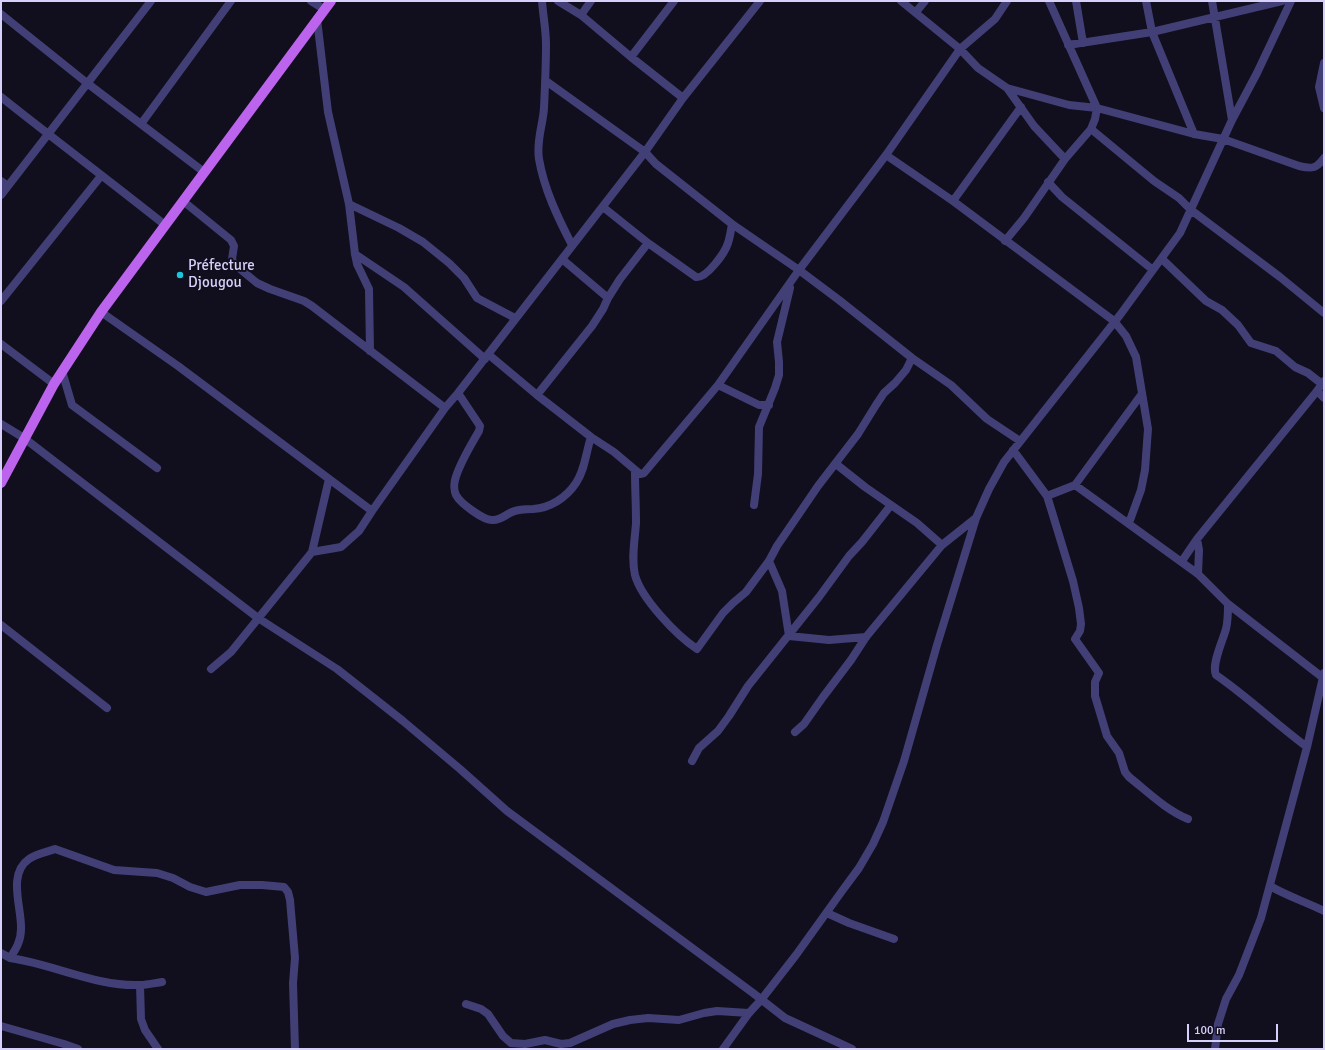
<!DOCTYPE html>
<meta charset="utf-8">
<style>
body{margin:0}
#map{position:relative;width:1325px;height:1050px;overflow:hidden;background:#110e1d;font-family:Signika,sans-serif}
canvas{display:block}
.frame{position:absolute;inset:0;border:2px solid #d6d0fa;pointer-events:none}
.scale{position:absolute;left:1187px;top:1024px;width:91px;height:18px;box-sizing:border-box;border:2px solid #d6d0fa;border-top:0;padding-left:5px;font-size:12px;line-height:14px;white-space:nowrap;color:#d6d0fa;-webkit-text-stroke:3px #110e1d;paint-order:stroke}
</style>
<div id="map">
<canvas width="1325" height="1050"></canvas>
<div class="frame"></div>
<div class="scale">100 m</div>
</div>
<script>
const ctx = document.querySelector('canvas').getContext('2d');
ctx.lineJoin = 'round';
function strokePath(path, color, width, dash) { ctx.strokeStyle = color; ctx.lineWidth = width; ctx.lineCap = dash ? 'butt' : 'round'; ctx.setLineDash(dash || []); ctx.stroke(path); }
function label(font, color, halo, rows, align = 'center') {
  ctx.font = font + ' Signika,sans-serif'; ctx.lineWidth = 4; ctx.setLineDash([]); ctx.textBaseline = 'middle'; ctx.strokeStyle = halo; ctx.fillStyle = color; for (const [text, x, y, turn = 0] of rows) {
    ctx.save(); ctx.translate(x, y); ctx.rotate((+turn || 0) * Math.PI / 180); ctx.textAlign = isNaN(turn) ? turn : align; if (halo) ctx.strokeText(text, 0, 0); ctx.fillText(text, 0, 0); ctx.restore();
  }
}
strokePath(new Path2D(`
 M311 1 324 9
 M542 1C543 15 546 30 546 44 546 65 545 87 544 108 543 125 536 141 539 159 544 189 558 218 572 245
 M558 1 581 15 631 57 683 98
 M901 1 960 49 978 68 1007 88 1069 105 1097 108 1095 119 1091 129 1065 159 1024 218 1005 241
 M1049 1 1097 108 1194 134 1223 139 1299 166C1312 169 1316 169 1324 158
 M1076 1 1083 43
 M1146 1 1152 32 1194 134
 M1212 1 1232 120
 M916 12 925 1
 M1 14 87 83 204 172
 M581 15 591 1
 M317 19 328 112 349 204 355 254 357 264 369 289 370 351
 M1068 45 1152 32 1282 1
 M631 57 674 1
 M1324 63 1319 87 1324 108
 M546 81 645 152 656 164 732 224 799 270 839 300 912 358 951 385 987 419 1020 441
 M1007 88 1034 126 1065 159
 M1 97C55 140 111 182 165 225
 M141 124 231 1
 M1091 129 1154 181 1179 198 1191 210 1280 277 1324 313
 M886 155 953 201 1114 321 1126 336 1136 357 1148 429 1145 470 1141 490 1129 523
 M1 181 8 186
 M1048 182 1062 197 1153 270
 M1 195 151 1
 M183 201 231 240 234 246 232 259 234 264 257 283 270 289 304 301 312 306 445 408
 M953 201 1021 107
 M349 204 399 228 423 242 449 263 464 278 477 298 515 318
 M603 207 648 243 696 277C706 279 725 253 728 243 730 237 731 230 732 224
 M355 254 404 287 485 359
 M562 259 608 298
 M1162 259 1206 301 1222 310 1238 325 1251 343 1276 351 1295 367 1308 373 1322 384
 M1 301 101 176
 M101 312 178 366 372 511 445 408 458 393 645 152 683 98 760 1
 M1 344 54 384
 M488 354 537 395 591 437 614 452 640 474 644 473 718 385 799 270 886 155 960 49 995 19 1007 1
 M62 371 72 405 157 468
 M718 385 759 405H769
 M1317 391 1324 398
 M458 393 480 426 479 431C471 445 459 464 455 480 454 484 454 491 456 495 460 503 484 521 493 520 501 520 505 515 512 512 519 509 526 509 533 509 550 508 566 498 576 483 585 470 586 452 591 437
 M537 395 592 326 603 309 608 298 620 279 648 243
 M1 424 24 438 258 618 337 669 403 721 460 769 507 811 753 993 785 1018 852 1049
 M1013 450 1047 496 1052 512 1073 581 1079 608 1081 624 1080 631 1075 639 1099 673 1095 682V696L1107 736 1119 753 1125 772 1129 777C1148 792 1166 810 1188 819
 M836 464 865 487 917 523 942 545
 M635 471C635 488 636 506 636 523 635 539 631 558 635 575 641 598 676 635 697 649L723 613 733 603 746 592 769 561 777 546 818 486 858 434 876 405 884 393 895 383 906 370 912 358
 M1075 485 1198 574
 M1047 496 1075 485 1141 395
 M754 505 758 474 759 427 775 388 779 375V362L777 342 790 288
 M312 552 341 547 359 531 372 511
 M769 561 782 591 789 636
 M1182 561 1197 539
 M1228 604C1228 612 1228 621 1226 629 1223 640 1211 665 1216 675 1248 697 1276 724 1307 747
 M1 625 107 708
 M789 636 829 640 866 637
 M211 669 231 652 312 552 329 479
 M1322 677 1228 604 1198 574 1199 550 1197 539 1317 391 1324 381
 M795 732 804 724 823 697 851 660 866 637 942 545 976 518
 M692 761 699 748 718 731 729 716 748 686 819 597 849 556 862 542 891 505
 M1270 886C1287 896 1306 902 1324 911
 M827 913 849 923 894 939
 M1 953 10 958C16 949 21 941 21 929 22 908 7 874 29 859 36 854 47 852 55 849L114 870 157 873 173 878 190 887 206 892 240 885H262L284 887 288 892 290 900 295 958 293 983 295 1049
 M10 958C53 964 97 987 140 985 147 985 155 983 162 982
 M140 985 141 1019 145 1030 158 1049
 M466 1004 481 1009 488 1014 503 1036 511 1043 525 1044 545 1040 561 1044 570 1043 613 1024 630 1020 648 1018 679 1020 704 1013 717 1011 749 1013
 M1 1026 64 1044 78 1049
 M723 1049 749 1013 761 1000 796 955 842 891 859 868 873 844 883 822 904 761 937 645 976 518 989 489 1004 462 1120 315 1180 233 1232 120 1257 73 1291 1
 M1215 1049 1218 1024 1226 999 1239 975 1261 918 1307 747 1324 673`), '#423f77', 8);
strokePath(new Path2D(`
 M1 483 54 384 101 312 331 1`), '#bc64ed', 10);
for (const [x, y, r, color] of [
 [180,275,4,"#1ac6dc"]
]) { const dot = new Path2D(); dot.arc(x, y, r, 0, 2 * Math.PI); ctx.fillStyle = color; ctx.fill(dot); strokePath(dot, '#110e1d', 1.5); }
label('15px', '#d6d0fa', '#110e1d', [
 ["Préfecture",188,266],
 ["Djougou",188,283]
], 'left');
</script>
